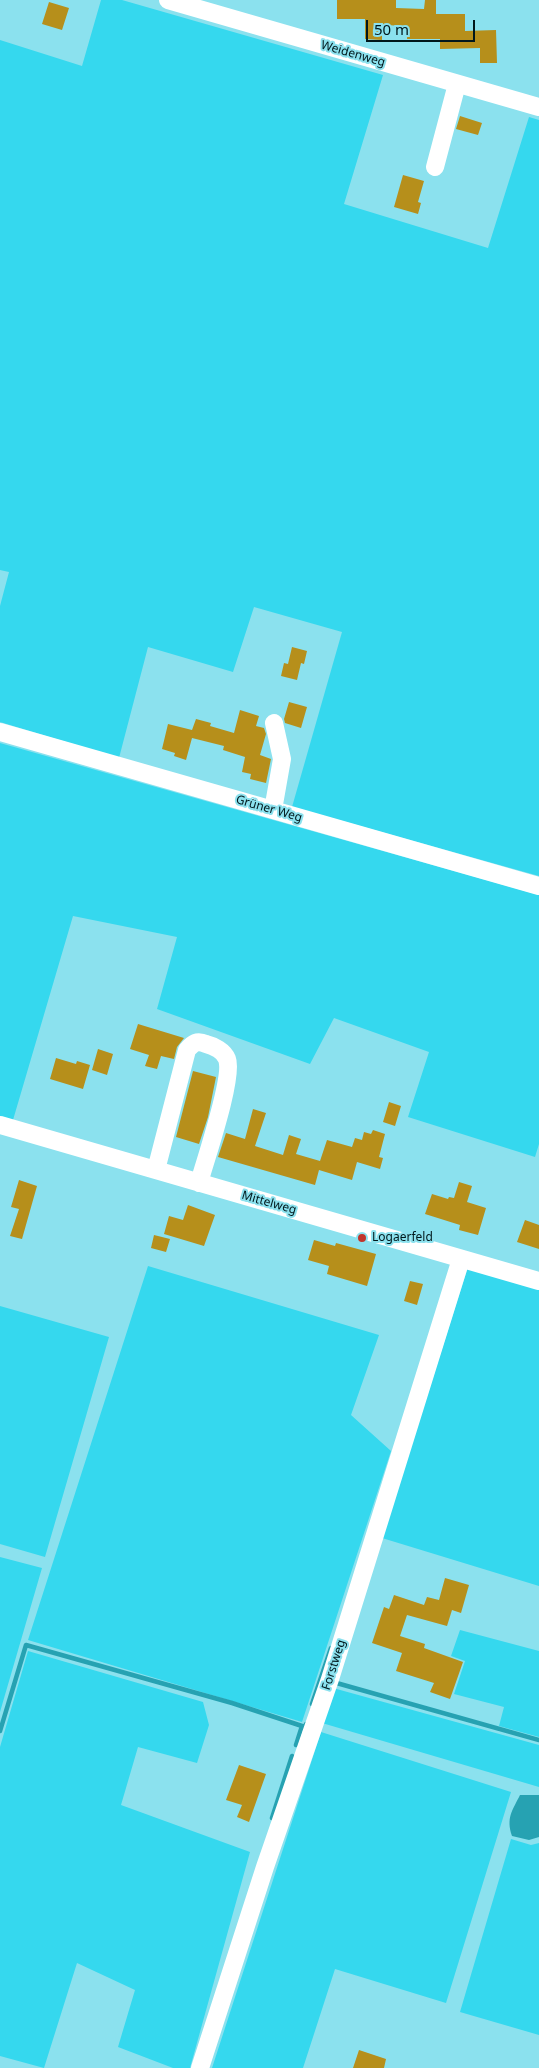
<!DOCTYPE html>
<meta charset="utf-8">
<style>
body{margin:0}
#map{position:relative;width:539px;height:2068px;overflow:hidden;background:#8be1ee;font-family:"Noto Sans",sans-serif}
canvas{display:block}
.scale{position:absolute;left:366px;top:20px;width:109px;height:22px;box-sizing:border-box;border:2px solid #00171b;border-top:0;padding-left:6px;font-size:15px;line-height:18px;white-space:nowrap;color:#00171b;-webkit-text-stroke:4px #8be1ee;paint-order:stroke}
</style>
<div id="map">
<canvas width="539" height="2068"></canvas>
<div class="scale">50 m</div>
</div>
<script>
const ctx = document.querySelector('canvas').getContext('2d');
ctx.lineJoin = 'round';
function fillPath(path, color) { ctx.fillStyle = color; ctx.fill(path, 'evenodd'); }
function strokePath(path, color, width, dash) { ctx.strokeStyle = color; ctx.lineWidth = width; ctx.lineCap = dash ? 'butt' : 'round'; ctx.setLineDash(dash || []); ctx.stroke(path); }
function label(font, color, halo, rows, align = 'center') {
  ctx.font = font + ' "Noto Sans",sans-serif'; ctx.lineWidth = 4; ctx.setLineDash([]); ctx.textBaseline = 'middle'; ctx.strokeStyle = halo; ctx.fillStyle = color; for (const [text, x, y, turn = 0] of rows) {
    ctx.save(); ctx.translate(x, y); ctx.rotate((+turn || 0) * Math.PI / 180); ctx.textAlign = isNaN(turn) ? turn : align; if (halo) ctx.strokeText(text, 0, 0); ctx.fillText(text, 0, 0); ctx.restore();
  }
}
fillPath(new Path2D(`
 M101 0H122L383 75 344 204 488 248 529 117 539 120V876L292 807 342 632 254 607 233 672 148 647 119 758 0 722V606L9 572 0 570V40L82 66Z
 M0 743 539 895V1144L535 1157 408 1117 429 1052 334 1018 310 1064 157 1009 177 937 73 916 13 1120 0 1116Z
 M148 1266 379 1335 351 1415 391 1451 302 1722 28 1640Z
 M468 1267 539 1288V1586L382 1538Z
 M0 1306 109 1337 45 1557 0 1544Z
 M0 1557 42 1568 0 1712Z
 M460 1630 539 1651V1737L499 1726 504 1707 454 1694 465 1661 451 1656Z
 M28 1651 203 1702 209 1725 197 1763 138 1747 121 1805 250 1852 190 2068H173L118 2047 135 1990 77 1963 44 2068 0 2056V1747Z
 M333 1688 539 1745V1787L322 1723Z
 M321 1732 511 1792 446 2003 335 1969 303 2068H212Z
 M511 1839 531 1845 539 1843V2035L460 2012Z`), '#35d8ee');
fillPath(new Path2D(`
 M520 1795H539V1837L529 1840 512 1836C506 1818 512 1811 520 1795Z`), '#26a2b2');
strokePath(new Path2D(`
 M333 1682 539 1740
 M312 1704 331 1648
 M0 1731 26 1645 232 1703 305 1727 306 1724
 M296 1745 302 1726
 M272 1818 292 1756`), '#26a2b2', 4.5);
fillPath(new Path2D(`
 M337 0H396V8L424 9 425 0H436V14H465V31L496 30 497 63H480V48L440 49V39H407L408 26 382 25V40L365 39V19H337Z
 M49 2 69 8 62 30 42 24Z
 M460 116 482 123 478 135 456 129Z
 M403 175 424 181 418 202 421 203 418 214 394 207Z
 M292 647 307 651 304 664 301 663 297 680 281 676 284 663 288 664Z
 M289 702 307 707 301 728 285 723 284 719Z
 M240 710 259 716 256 726 264 728 266 734 260 755 271 759 266 783 250 779 251 774 242 772 245 757 223 750 224 746 192 738 186 760 174 756 175 753 162 749 168 724 192 730 196 719 211 723 210 726 234 733Z
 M138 1024 184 1038 177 1047 174 1059 161 1056 157 1069 145 1066 149 1055 130 1049Z
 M98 1049 113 1054 107 1075 92 1070Z
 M56 1058 76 1064 77 1061 90 1065 83 1089 50 1079Z
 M193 1071 216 1077 208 1117 199 1144 176 1137Z
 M389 1102 401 1106 395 1126 383 1122Z
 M253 1109 266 1113 255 1146 283 1155 289 1135 301 1139 296 1154 320 1161 327 1140 352 1147 355 1138 362 1140 364 1132 371 1134 373 1130 385 1134 379 1157 383 1158 380 1169 357 1162 352 1180 319 1170 315 1185 218 1157 226 1133 245 1139Z
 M19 1180 37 1186 22 1239 10 1236 19 1209 11 1207Z
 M459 1182 472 1186 467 1202 486 1208 478 1235 459 1230 460 1225 425 1214 432 1194 448 1199 449 1197 454 1198Z
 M188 1205 215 1215 204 1246 164 1234 169 1216 183 1220Z
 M525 1220 539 1225V1249L517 1242Z
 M154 1235 170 1239 166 1252 151 1248Z
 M314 1240 335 1246 336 1243 376 1254 367 1286 327 1274 329 1266 308 1260Z
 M410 1281 423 1284 417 1305 404 1301Z
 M445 1578 469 1585 461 1613 452 1610 447 1626 407 1615 400 1636 425 1644 424 1648 463 1662 450 1699 430 1692 434 1683 396 1671 402 1653 372 1643 384 1607 389 1609 394 1595 424 1605 427 1597 439 1600Z
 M239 1765 266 1774 249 1822 237 1817 242 1805 226 1800Z
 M359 2050 386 2059 384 2068H353Z`), '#b68f1b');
strokePath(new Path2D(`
 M168 0 539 107
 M435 167 457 84
 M0 732 539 886
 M273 810 282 759 274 723
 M0 1125 539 1281
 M156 1170 187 1050C193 1043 197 1040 206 1044 214 1046 224 1051 227 1059 234 1077 205 1161 199 1183
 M200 2068 265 1867 330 1679 461 1259`), '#fff', 18);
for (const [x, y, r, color] of [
 [362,1238,5,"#c1342b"]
]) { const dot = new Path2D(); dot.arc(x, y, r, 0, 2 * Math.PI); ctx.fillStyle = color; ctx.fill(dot); strokePath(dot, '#8be1ee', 2); }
label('12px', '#00171b', '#8be1ee', [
 ["Weidenweg",353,54,16],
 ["Grüner Weg",269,809,16],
 ["Mittelweg",269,1203,16],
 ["Forstweg",334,1665,-72]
]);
label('12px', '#00171b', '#8be1ee', [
 ["Logaerfeld",372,1238]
], 'left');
</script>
